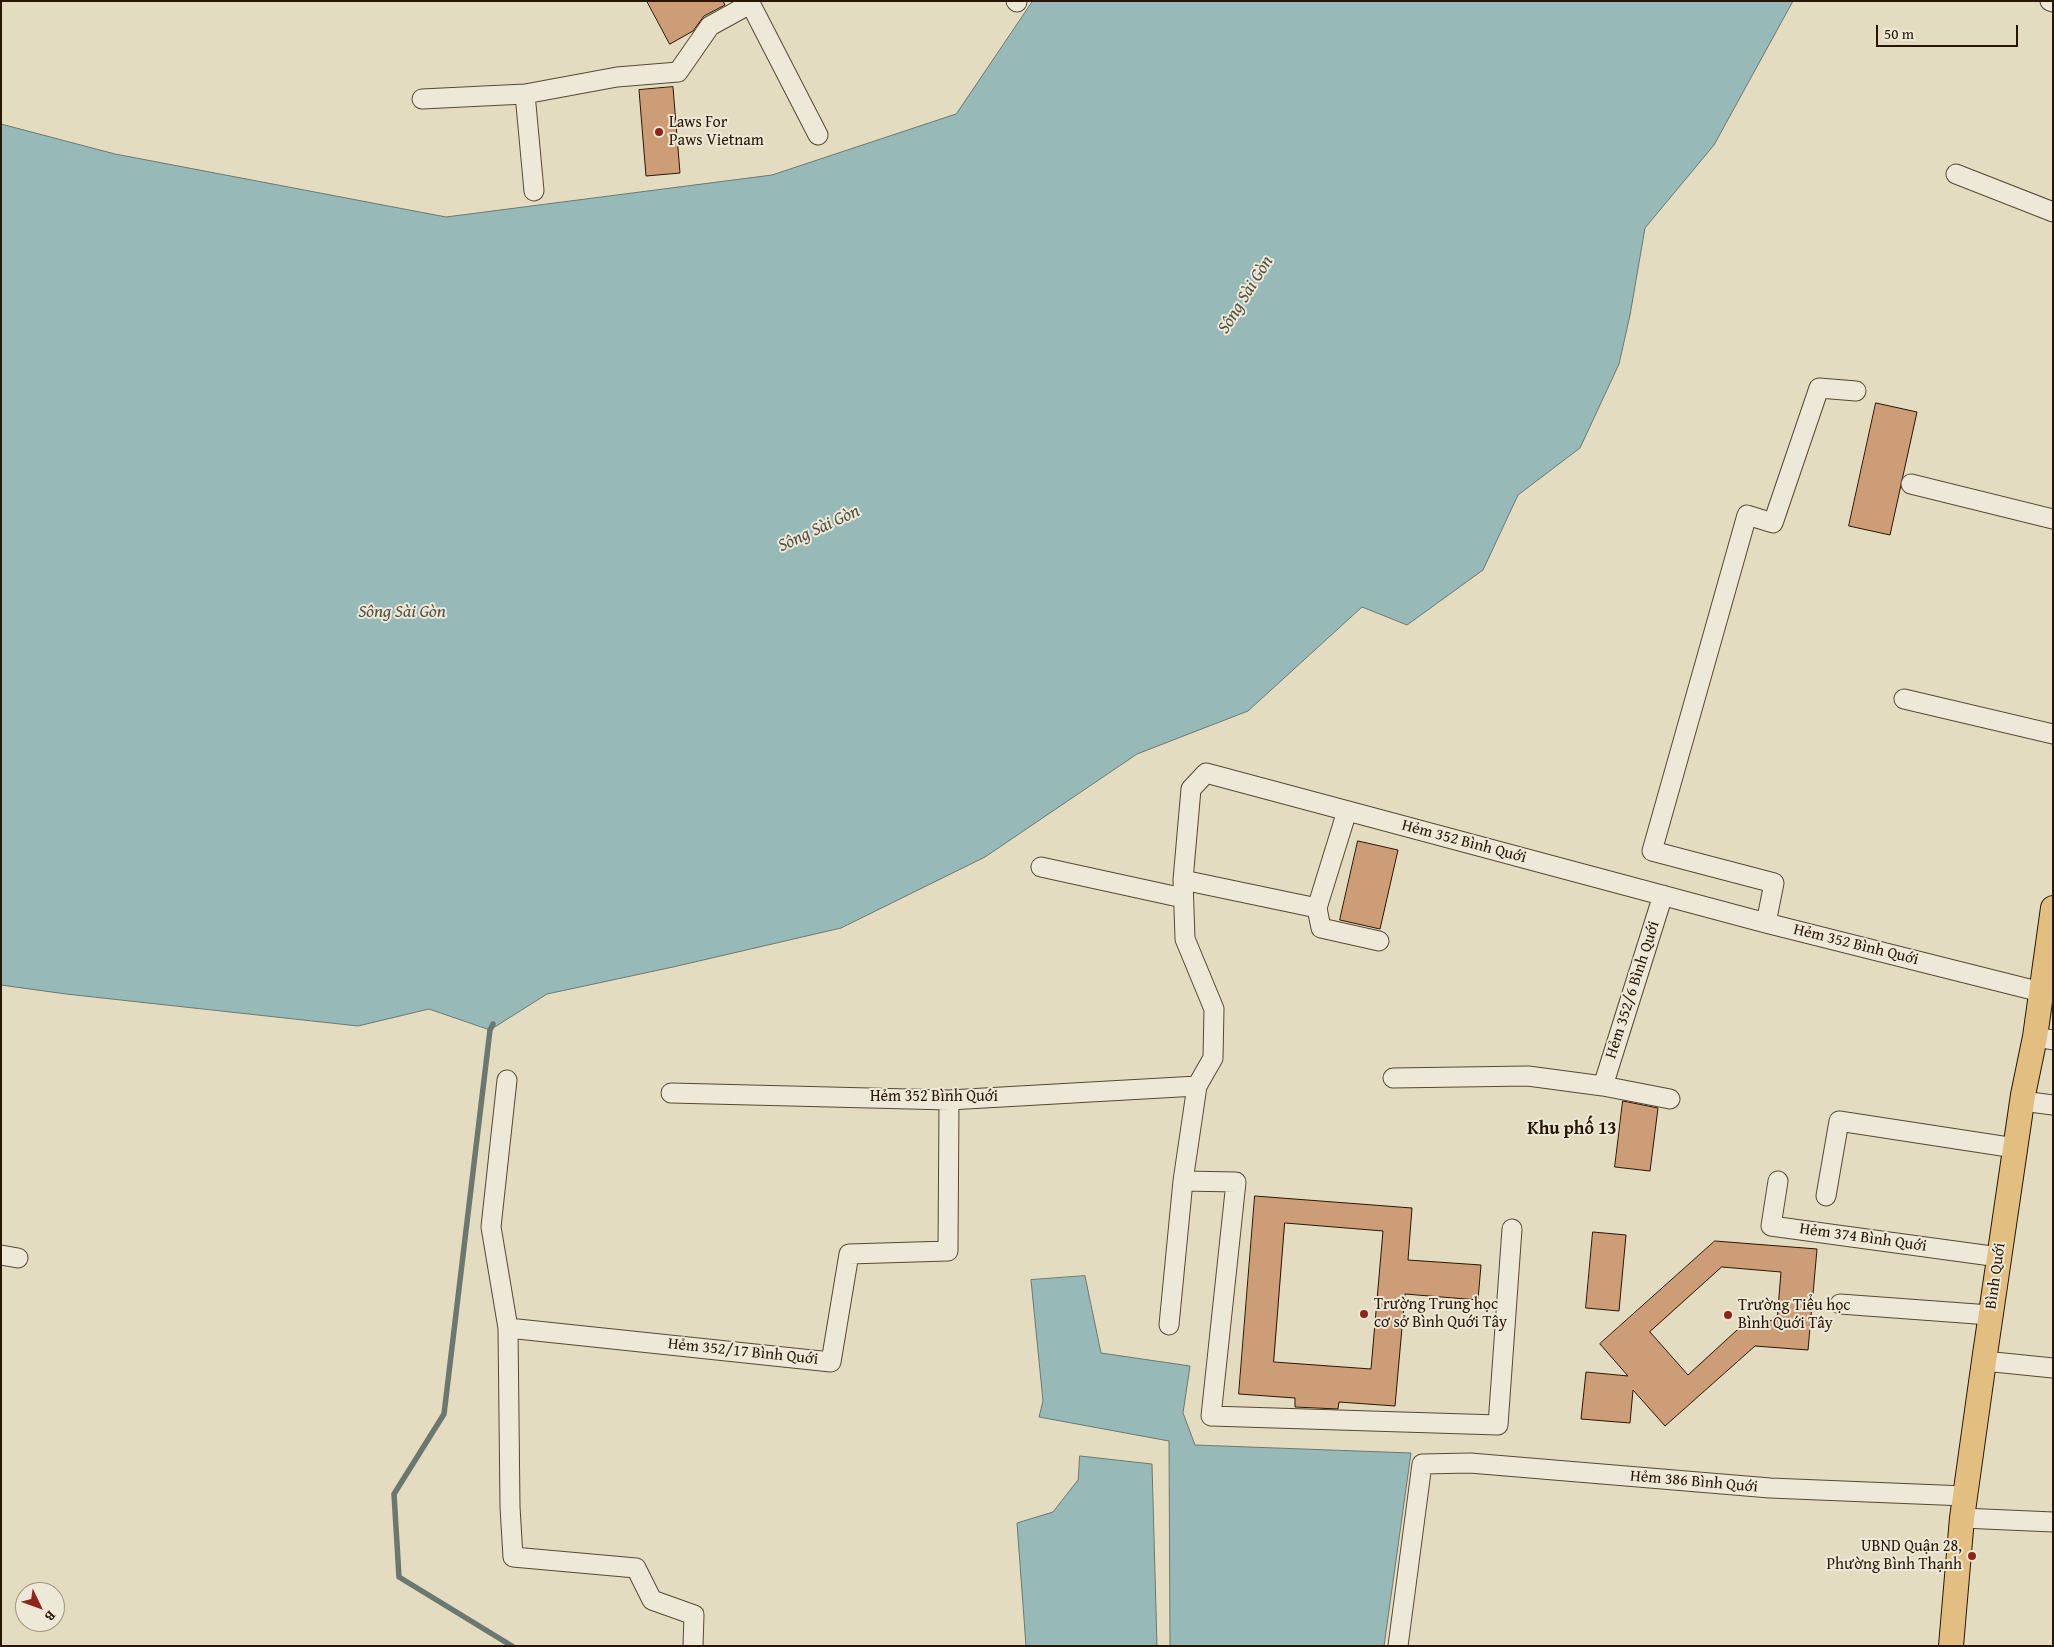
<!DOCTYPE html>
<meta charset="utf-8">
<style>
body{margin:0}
#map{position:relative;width:2054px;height:1647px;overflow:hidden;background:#e4dcc1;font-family:"Gentium Book Plus",serif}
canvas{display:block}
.frame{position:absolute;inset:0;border:2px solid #291602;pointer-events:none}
.north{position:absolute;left:15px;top:1582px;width:50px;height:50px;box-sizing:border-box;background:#ede8d7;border:1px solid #9f9482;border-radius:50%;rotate:132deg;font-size:14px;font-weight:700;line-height:20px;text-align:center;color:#291602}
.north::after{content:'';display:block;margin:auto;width:18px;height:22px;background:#8f2418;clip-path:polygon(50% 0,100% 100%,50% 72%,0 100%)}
.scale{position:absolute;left:1876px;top:25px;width:142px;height:22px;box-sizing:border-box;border:2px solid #291602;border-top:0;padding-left:6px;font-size:15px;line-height:18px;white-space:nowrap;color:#291602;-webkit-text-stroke:4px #ede8d7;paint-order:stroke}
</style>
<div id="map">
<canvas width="2054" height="1647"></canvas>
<div class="frame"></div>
<div class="north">B</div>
<div class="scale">50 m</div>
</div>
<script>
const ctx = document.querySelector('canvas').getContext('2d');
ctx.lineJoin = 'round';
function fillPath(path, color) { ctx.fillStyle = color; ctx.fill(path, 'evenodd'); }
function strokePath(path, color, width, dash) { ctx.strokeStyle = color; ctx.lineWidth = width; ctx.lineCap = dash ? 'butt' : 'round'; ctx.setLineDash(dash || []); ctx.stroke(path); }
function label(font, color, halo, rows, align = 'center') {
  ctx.font = font + ' "Gentium Book Plus",serif'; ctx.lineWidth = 4; ctx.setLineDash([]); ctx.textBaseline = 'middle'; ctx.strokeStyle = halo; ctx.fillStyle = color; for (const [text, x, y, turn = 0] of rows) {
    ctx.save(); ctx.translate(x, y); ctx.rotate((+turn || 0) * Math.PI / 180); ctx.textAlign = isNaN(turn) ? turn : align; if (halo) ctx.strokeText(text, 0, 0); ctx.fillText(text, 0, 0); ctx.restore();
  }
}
const water = new Path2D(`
 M1033 1H1793L1714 145 1645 228 1630 315 1619 364 1580 448 1518 495 1483 570 1407 625 1362 607 1248 711 1137 754 985 857 841 928 673 967 547 994 490 1030 429 1009 358 1026 66 994 1 985V124L115 154 446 217 772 175 956 114Z
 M1085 1276 1101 1353 1190 1366 1183 1413 1195 1445 1411 1453 1384 1646H1170L1169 1441 1039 1417 1043 1401 1031 1280Z
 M1080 1456 1152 1464 1157 1646H1026L1017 1523 1053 1512 1078 1480Z`);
fillPath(water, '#97bab9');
strokePath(water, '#6b7870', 1);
strokePath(new Path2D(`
 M493 1024 490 1030 444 1414 394 1494 399 1577 512 1646`), '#6b7870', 5.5);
const building = new Path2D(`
 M647 1H723L725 5 704 16 693 31 670 44Z
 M673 87 680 173 646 176 639 90Z
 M1876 403 1917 412 1890 535 1849 526Z
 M1358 841 1398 850 1380 929 1340 920Z
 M1623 1101 1658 1108 1650 1171 1615 1167Z
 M1255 1196 1412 1208 1408 1260 1481 1265 1478 1300 1405 1294 1395 1406 1339 1402 1338 1409 1295 1407V1398L1239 1394ZM1285 1223 1383 1231 1371 1369 1274 1362Z
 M1593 1232 1626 1235 1619 1311 1586 1308Z
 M1715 1241 1817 1249 1808 1350 1755 1346 1665 1426 1633 1390 1630 1423 1581 1419 1586 1372 1628 1376 1600 1344ZM1722 1267 1781 1272 1777 1321 1749 1319 1688 1375 1650 1332Z`);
fillPath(building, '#cd9d78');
strokePath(building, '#291602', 1);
const minor = new Path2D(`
 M749 1 818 135
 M1016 1 1017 2
 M2050 1 2053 2
 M525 94 534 191
 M422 99 525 94 617 77 678 72 710 26 750 4
 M1956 174 2053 212
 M1911 484 2053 519
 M1904 699 2053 734
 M1041 867 1183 898
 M1183 880 1317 908 1347 811
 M1663 895 1603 1086 1670 1099
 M1317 908 1321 928 1379 941
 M1766 923 1774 883 1652 851 1747 515 1773 523 1819 388 1856 391
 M2035 1037 2053 1040
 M1393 1078 1528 1076 1603 1086
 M507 1080 491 1227 508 1328 510 1507 513 1557 636 1568 652 1600 694 1615 693 1646
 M671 1093 949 1100 1197 1086 1213 1058 1214 1009 1185 939 1183 880 1191 789 1206 773 1766 923 2041 992
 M2022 1101 2053 1105
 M1183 1181 1236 1182 1211 1416 1498 1425 1512 1229
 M1778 1181 1771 1226 1999 1257
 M1826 1196 1839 1121 2015 1148
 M1 1255 18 1258
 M1840 1304 1990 1315
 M1169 1325 1183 1181 1197 1086
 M508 1328 831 1362 849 1254 948 1251 949 1100
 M1984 1361 2053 1368
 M1962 1518 2053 1522
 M1398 1646 1422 1464 1470 1463 1770 1488 1965 1496`);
const major = new Path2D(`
 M1951 1646 1962 1518 1984 1361 2023 1095 2035 1037 2053 908`);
strokePath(minor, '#584832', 21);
strokePath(major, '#291602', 26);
strokePath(minor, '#ede8d7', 19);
strokePath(major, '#e2be80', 24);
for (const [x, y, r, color] of [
 [659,132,5,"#8f2418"],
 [1364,1314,5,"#8f2418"],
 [1728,1315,5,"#8f2418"],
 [1972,1556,5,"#8f2418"]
]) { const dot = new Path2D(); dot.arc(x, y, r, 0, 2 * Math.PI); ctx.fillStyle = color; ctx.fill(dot); strokePath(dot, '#ede8d7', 2); }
label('16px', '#291602', '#ede8d7', [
 ["Laws For",669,123],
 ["Paws Vietnam",669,141],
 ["Trường Trung học",1374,1305],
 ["cơ sở Bình Quới Tây",1374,1323],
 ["Trường Tiểu học",1738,1306],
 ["Bình Quới Tây",1738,1324],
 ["UBND Quận 28,",1962,1547,"right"],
 ["Phường Bình Thạnh",1962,1565,"right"]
], 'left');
label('16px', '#291602', '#ede8d7', [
 ["Hẻm 352 Bình Quới",1464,842,15],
 ["Hẻm 352 Bình Quới",1856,945,14],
 ["Hẻm 352/6 Bình Quới",1633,990,-72],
 ["Hẻm 352 Bình Quới",934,1097],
 ["Hẻm 374 Bình Quới",1863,1238,8],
 ["Bình Quới",1996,1276,-82],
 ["Hẻm 352/17 Bình Quới",743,1352,6],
 ["Hẻm 386 Bình Quới",1694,1482,5]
]);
label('italic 18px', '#504f42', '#ede8d7', [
 ["Sông Sài Gòn",1246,295,-58],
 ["Sông Sài Gòn",819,529,-25],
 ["Sông Sài Gòn",402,612]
]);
label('bold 18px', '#291602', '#ede8d7', [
 ["Khu phố 13",1572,1129]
]);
</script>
